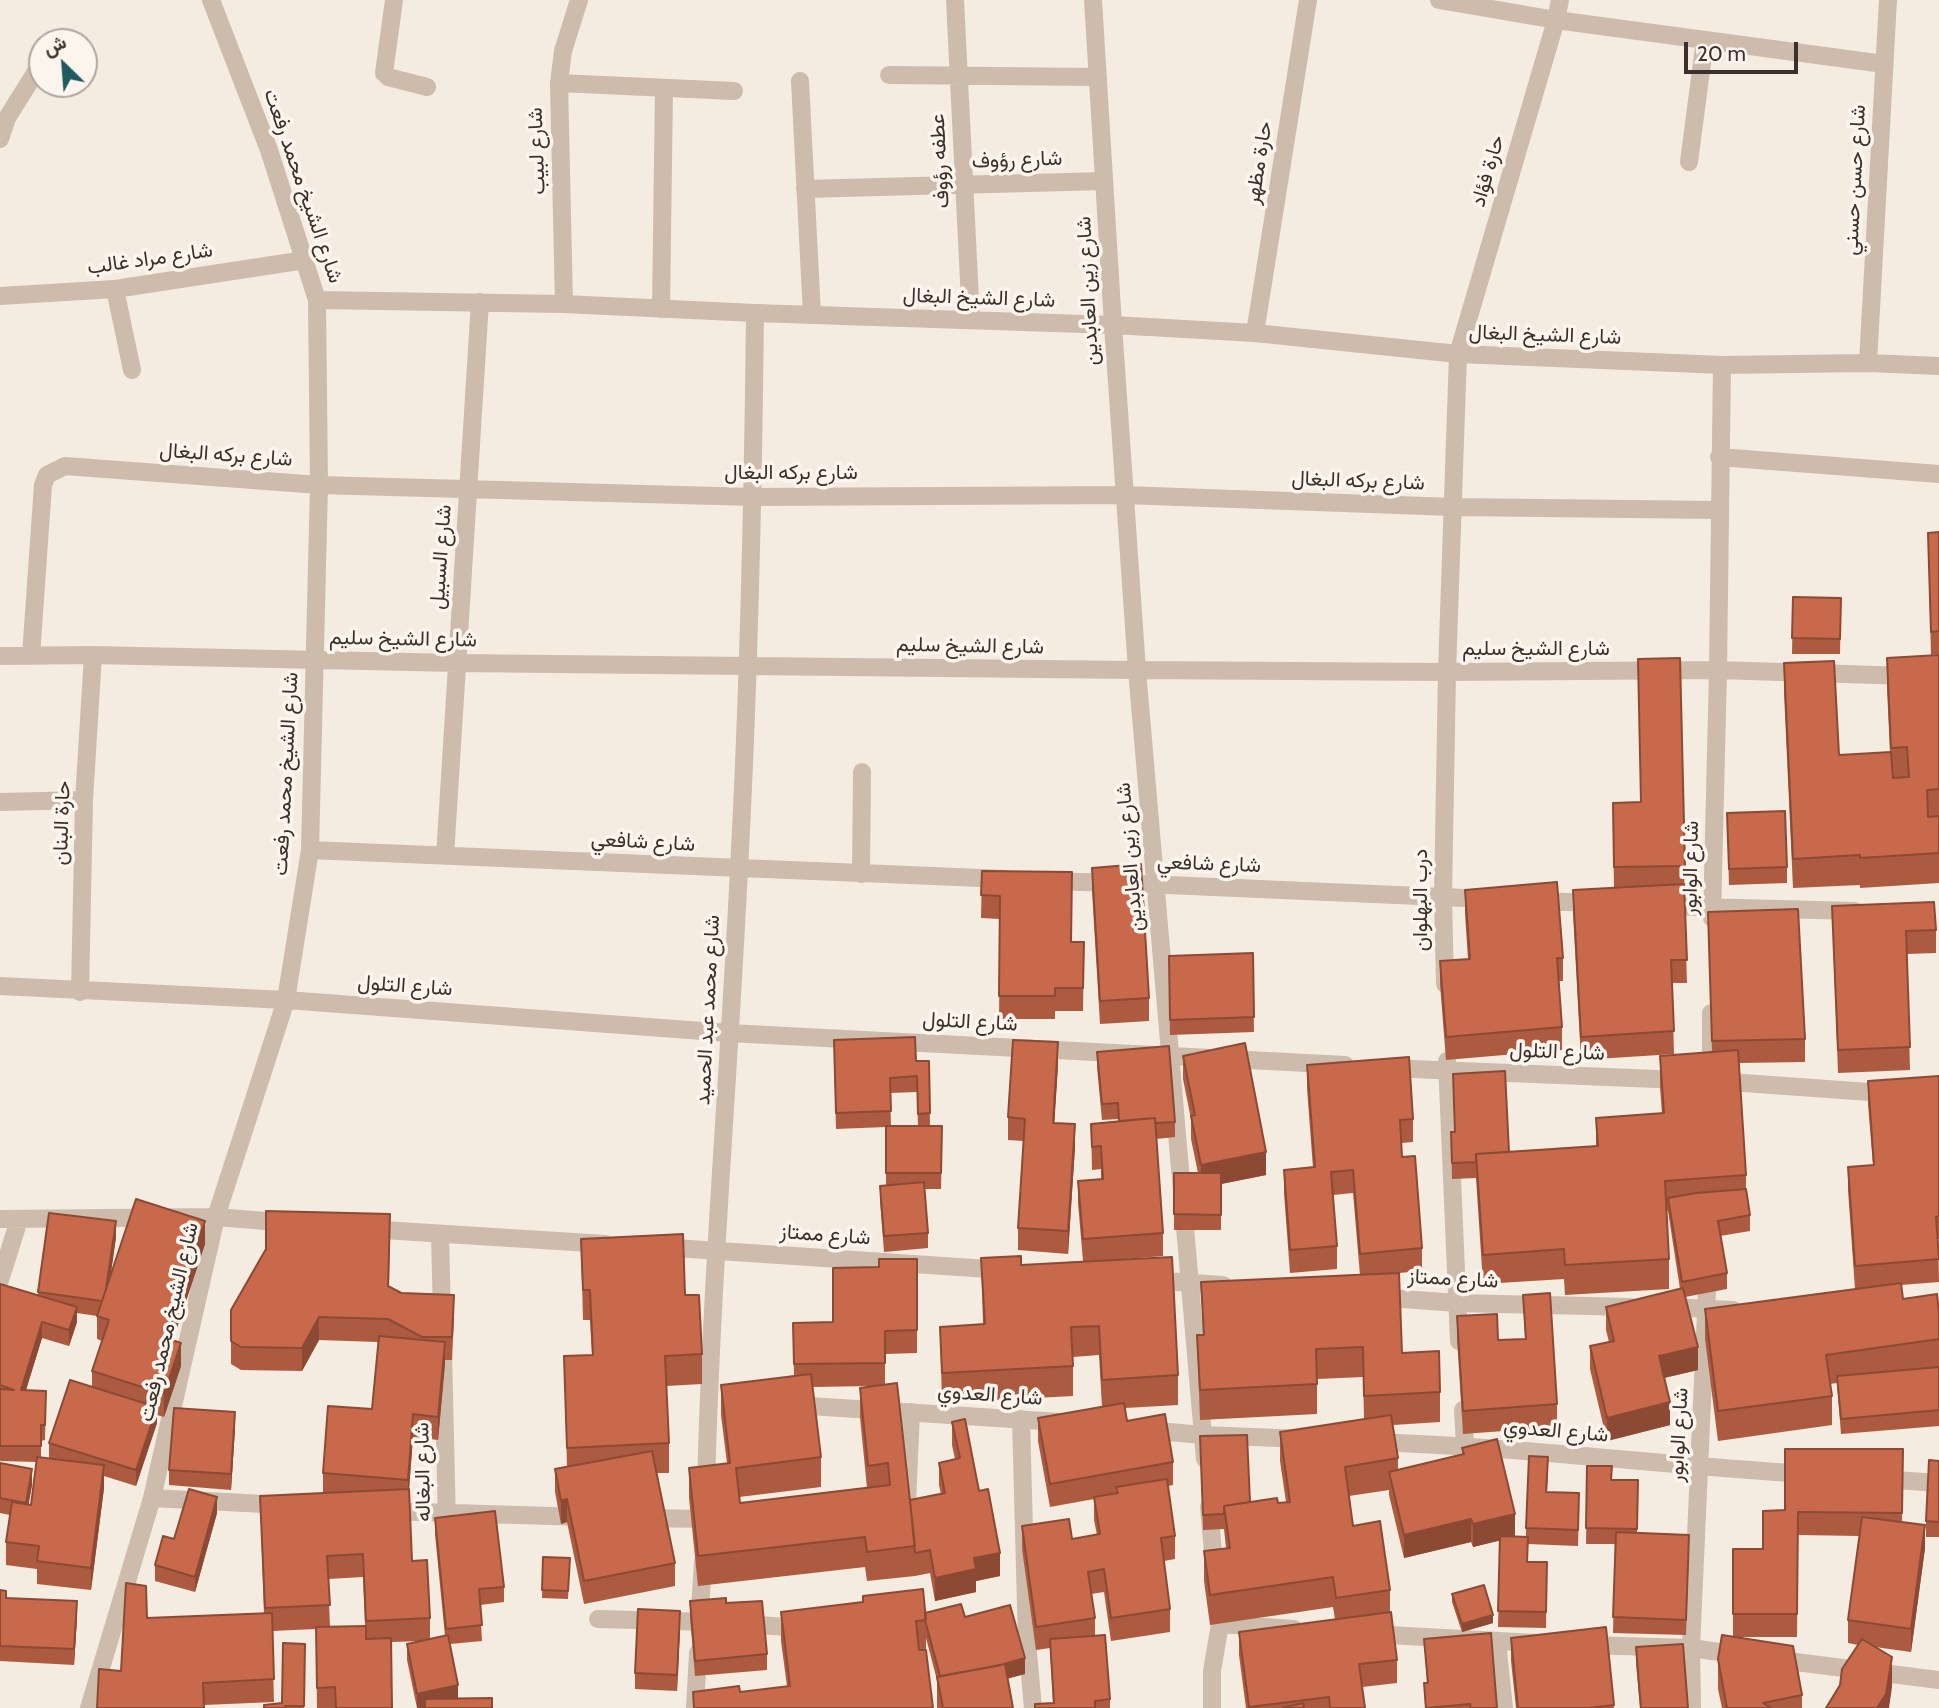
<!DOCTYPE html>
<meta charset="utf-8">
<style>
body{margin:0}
#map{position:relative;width:1939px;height:1708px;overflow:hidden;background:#f4ebe1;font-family:Cabin,Vazirmatn,sans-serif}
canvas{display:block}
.north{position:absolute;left:28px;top:28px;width:70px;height:70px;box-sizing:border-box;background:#fbf5ee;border:2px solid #aea6a0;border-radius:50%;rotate:335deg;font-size:19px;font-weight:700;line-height:28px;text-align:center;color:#3b302b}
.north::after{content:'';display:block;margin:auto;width:24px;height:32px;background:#1f5a5e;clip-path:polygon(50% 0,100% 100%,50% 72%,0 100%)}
.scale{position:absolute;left:1684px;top:42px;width:114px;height:32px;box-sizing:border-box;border:4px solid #3b302b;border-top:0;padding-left:9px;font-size:21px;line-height:24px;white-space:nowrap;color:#3b302b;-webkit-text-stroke:5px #fbf5ee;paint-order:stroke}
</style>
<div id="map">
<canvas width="1939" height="1708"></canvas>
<div class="north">ش</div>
<div class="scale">20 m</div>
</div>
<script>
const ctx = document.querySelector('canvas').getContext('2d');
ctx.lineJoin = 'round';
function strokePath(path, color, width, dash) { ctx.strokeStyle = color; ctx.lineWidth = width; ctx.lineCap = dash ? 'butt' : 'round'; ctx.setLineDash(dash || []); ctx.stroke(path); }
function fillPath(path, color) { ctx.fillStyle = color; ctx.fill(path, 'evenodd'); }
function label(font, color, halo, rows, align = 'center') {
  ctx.font = font + ' Cabin,Vazirmatn,sans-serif'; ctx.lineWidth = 7; ctx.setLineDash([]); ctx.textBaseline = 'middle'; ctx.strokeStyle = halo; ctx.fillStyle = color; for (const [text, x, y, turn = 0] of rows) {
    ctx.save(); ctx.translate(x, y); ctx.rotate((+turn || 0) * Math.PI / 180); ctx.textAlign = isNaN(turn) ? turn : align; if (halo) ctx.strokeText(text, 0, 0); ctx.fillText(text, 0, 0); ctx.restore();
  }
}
strokePath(new Path2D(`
 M394 0 384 73 388 77 427 87
 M955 0 971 320
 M1093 0 1113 325 1137 670 1205 1459
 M1439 0 1556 20 1884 64
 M54 42 55 40
 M889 75 1098 77
 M800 81 812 315
 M559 83 734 91
 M0 139 7 118 42 62
 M1689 162 1705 40
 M805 189 1104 181
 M115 289 132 370
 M0 296 115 289 305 260
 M317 300 564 304 755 313 1113 325 1255 333 1458 354 1722 365 1868 363 1939 366
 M564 304 559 83 563 51 579 0
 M661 309 664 88
 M1255 333 1308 0
 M1868 363 1888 0
 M1719 457 1939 474
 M0 656 93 655 457 663 1137 670 1447 672 1718 670 1939 677
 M31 656 43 485 47 475 65 466 319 485 753 497 1125 495 1452 507 1719 510
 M0 802 84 800
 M310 850 1005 879
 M445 856 480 302
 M861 874 862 772
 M1047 881 1114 883
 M1145 884 1488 899
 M1537 901 1596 903
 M1663 906 1855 911
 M1712 918 1718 670 1722 365
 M1445 984 1443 897 1447 672 1458 354 1556 20 1560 0
 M0 986 286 1000 729 1033 1345 1065
 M80 992 84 800 93 655
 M1447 1061 1459 1341
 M1387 1068 1681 1080
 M1711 1076V1013
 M1716 1081 1939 1097
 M0 1219 216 1217 290 1223
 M367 1229 605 1244
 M440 1235 442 1316
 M660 1247 1003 1270
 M0 1280 19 1220
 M1149 1280 1223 1285
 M1376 1297 1457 1303 1631 1307
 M1666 1307 1733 1310
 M443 1351 447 1525
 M794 1405 1059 1422
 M1463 1410 1465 1445
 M1021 1419 1027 1642 1033 1708
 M1146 1430 1203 1435 1304 1439
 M1374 1442C1518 1447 1662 1465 1806 1474
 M1880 1479 1939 1483
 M706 1488C711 1281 729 1075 739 869 749 684 753 499 755 313
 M152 1498 282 1505
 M907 1503 911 1412
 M1209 1507 1215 1574
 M387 1511 583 1517
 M643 1518 706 1519
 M598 1619 710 1622
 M741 1624 804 1628
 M1220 1624 1294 1629
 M699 1625 703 1562
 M1371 1634 1535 1643
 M996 1640 1027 1642
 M1497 1642 1504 1708
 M1584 1645 1691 1648 1741 1655
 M1772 1659 1939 1680
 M89 1708 152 1498 216 1217 286 1000 310 850 319 485 317 300 269 150 211 0
 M695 1708 698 1653
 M1212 1708V1671L1220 1624 1218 1602
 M1692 1708 1691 1648 1708 1268`), '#cdbbac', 18);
fillPath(new Path2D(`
 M1939 532V654L1931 655 1928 533Z
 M1793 597 1841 598 1840 654H1792Z
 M1939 655V883L1860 888V885L1793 888 1784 693V663L1839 755 1890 752 1887 688V658Z
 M1727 813 1787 867V883L1729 885Z
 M1613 826 1685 866 1684 889 1687 983H1672L1674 1054 1581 1060 1573 913V890L1614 888Z
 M1092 868 1149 998V1021L1100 1024 1092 891Z
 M982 871 1071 942H1084L1083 1011H1055V1019H999L1000 919 981 918Z
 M1465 890 1563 958V981H1559L1562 1027V1050L1446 1060 1440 984V961L1468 959 1465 913Z
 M1832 906 1936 930V953L1907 954 1910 1070 1838 1073Z
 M1708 912 1805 1039V1062L1738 1063 1746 1175V1191L1750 1215V1231L1720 1236 1727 1273V1289L1685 1297 1698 1370 1664 1378 1670 1425 1607 1441 1590 1369V1346L1609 1342 1606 1330V1307L1680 1289 1668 1211H1666L1669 1259V1289L1565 1295 1564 1279 1483 1284 1476 1178 1452 1179 1451 1132H1455L1453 1074 1509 1152 1596 1146V1118L1662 1114 1660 1086V1056L1712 1052Z
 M1253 953 1254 1032 1170 1035 1169 971Z
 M1097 1052 1175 1122V1137L1156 1139 1163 1233V1256L1127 1259 1178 1375V1405L1125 1408 1127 1421 1173 1462V1485L1168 1486 1175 1536V1559L1164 1561 1170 1609V1632L1111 1641 1104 1592 1091 1594 1095 1618V1636L1110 1699V1708H1035L1053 1703 1050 1648 1036 1650 1022 1549V1526L1072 1539 1097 1535 1094 1520V1499L1050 1507 1038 1441V1418L1102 1407 1099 1355 1073 1357V1396L942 1403 940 1327 983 1324 981 1258 1021 1265 1083 1261 1078 1203V1181L1101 1179V1169L1092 1170 1091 1124 1118 1121V1119L1102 1120 1097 1067Z
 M834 1056 916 1061H929L930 1126 942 1141 941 1189H924L928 1233V1248L884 1252 880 1201V1186L886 1185V1127L836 1129ZM917 1092 918 1126H891L890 1093Z
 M1183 1056 1266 1175 1221 1184V1230H1174V1173H1198L1191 1139V1119L1183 1079Z
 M1058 1065 1054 1123 1075 1147 1068 1254 1018 1250V1228L1024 1141 1008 1140V1117Z
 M1307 1065 1413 1119V1142L1401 1143 1402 1157 1422 1248V1271L1399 1273 1402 1353 1440 1392V1422L1393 1425 1398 1458V1470L1462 1455V1448L1515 1536 1526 1537V1528L1548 1473 1547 1492 1579 1509 1578 1546 1528 1544V1562H1547L1546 1628 1498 1627 1500 1540 1473 1547 1471 1542 1404 1558 1389 1495V1490L1349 1496 1353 1526 1390 1590V1612L1397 1660V1683L1362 1687 1365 1708H1246L1239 1655V1632L1335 1619 1333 1607 1210 1625 1204 1581V1551L1226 1548 1224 1529 1203 1530 1200 1436 1250 1502 1278 1503 1286 1502 1280 1461V1432L1364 1419 1363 1377 1317 1379V1414L1200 1420 1197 1335H1203L1201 1282 1360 1275 1353 1193 1333 1195 1337 1246V1269L1290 1273 1284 1193V1170L1313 1168 1307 1088Z
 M1939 1076V1239H1938L1939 1282 1901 1285 1903 1299 1939 1313V1426L1841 1434 1837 1383 1830 1384 1832 1396V1425L1718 1441 1705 1339V1309L1855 1289 1848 1190V1167L1873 1165 1868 1104V1081Z
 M49 1213 116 1237 110 1278 205 1244 173 1340 181 1366 164 1417 157 1415V1423L136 1486 104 1476V1488L91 1590 37 1584V1569L6 1565V1542L10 1515 0 1513V1463L32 1485 28 1505H31L37 1462 0 1461V1284L38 1295ZM77 1313 97 1316V1339L102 1341 92 1371V1387L49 1443V1458L41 1457V1441L45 1440 46 1391 26 1390 42 1338 69 1346 77 1322Z
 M390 1237 389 1286 454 1318 452 1360H445L438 1440 413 1437 409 1489 412 1561 430 1618V1639L445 1636 435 1534V1518L504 1587V1602L480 1605 482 1641 450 1644 425 1707 423 1708H417L407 1660V1644L422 1641 391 1642 392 1708H317L316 1629 272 1631 274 1702 204 1705 121 1671 147 1618 264 1614 260 1496 323 1493V1473L372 1409 378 1342 319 1340 302 1371 241 1370 231 1364V1310ZM363 1577 365 1626 330 1627 328 1579Z
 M581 1239 685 1295 702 1354V1384L666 1386 669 1443V1473H656L675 1563V1586L584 1604 567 1522 561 1524 555 1492V1469L567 1467 564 1356 592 1355 590 1320H583Z
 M917 1259V1353L885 1354V1385L910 1500 941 1494 939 1485V1463L955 1459 952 1445V1422L979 1491 1000 1576 976 1581V1592L935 1601 930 1573 915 1576 867 1581 865 1567 698 1586 689 1498V1468L727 1463 721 1415V1385L794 1376 793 1323 833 1322 879 1267ZM872 1386 860 1388V1417L867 1488 740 1503 739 1497 821 1487V1457L813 1387Z
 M1523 1295 1557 1404V1427L1463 1434 1457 1339V1316L1498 1340 1525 1339Z
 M235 1428 231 1490 169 1485V1470Z
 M1903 1449 1902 1522 1925 1548 1911 1652 1875 1647 1892 1687 1840 1685 1858 1645 1848 1643V1620L1860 1536 1798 1535 1797 1637H1733V1549H1763L1785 1510Z
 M1939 1461V1537H1926V1521Z
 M1587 1466 1612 1480H1638L1637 1533 1689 1551 1686 1635 1613 1633 1615 1544H1586Z
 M217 1513 195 1592 155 1581V1565L174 1539Z
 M543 1557 570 1558 568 1599 542 1598Z
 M0 1590 6 1598 77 1617 74 1665 0 1661Z
 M1452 1594 1493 1623 1462 1632 1452 1602Z
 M863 1596 925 1613 965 1617 1025 1674 1007 1678 1013 1708H937V1680L926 1638V1650L933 1708H693V1692H740L787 1686 781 1641V1612L863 1602Z
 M690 1601 726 1603 767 1654V1670L695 1676 690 1617Z
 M680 1627 677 1691 635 1689V1673Z
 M1606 1627 1614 1708H1516L1511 1661V1638Z
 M1424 1639 1497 1708H1425L1424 1683H1427Z
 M305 1644 304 1708H264L282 1703Z
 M1636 1647 1688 1708H1640L1636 1663Z
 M1718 1659 1802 1695V1708H1722L1718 1689Z`), '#ac5a40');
fillPath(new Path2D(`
 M1058 1042V1065L1053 1146V1123Z
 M1075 1124V1147L1068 1254V1231Z
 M1266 1152V1175L1221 1184V1230V1184L1201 1188V1165Z
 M116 1221V1237L105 1317V1301Z
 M205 1221V1244L166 1361V1338Z
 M77 1307V1322L69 1346V1330Z
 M319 1317V1340L302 1371V1348Z
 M42 1322V1338L21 1406V1390Z
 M445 1342V1365L438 1440V1417Z
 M181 1343V1366L164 1417V1394Z
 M1698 1347V1370L1659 1379V1356Z
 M1670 1402V1425L1607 1441V1418Z
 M157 1407V1423L136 1486V1470Z
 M235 1412V1428L231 1490V1474Z
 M413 1414V1437L408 1503V1480Z
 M104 1465V1488L91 1590V1568Z
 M32 1469V1485L26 1519V1503Z
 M217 1497V1513L195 1592V1577Z
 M567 1499V1522L561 1524V1501Z
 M1515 1514V1537L1473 1547V1524Z
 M1471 1519V1542L1404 1558V1535Z
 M1925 1525V1548L1911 1652V1629Z
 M1000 1553V1576L976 1581V1592L935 1601V1578L974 1558Z
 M77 1601V1617L74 1665V1649Z
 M680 1611V1627L677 1691V1675Z
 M1493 1615V1623L1462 1632V1624Z
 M1892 1657V1687L1889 1708H1877Z
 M1025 1658V1674L941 1697V1681Z
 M458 1685V1701L423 1708H417V1694Z`), '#8c4a34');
const building = new Path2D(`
 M1939 532V631L1931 632 1928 533Z
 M1793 597 1841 598 1840 639 1792 638Z
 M1939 655V789L1927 790 1928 817 1939 816V853L1860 858V855L1793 859 1784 663 1834 661 1839 755 1891 752 1893 778 1909 777 1907 747 1891 748 1887 658Z
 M1680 658 1685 866 1614 867 1613 803 1641 802 1638 659Z
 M1785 811 1787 867 1729 869 1727 813Z
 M1141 864 1149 998 1100 1001 1092 868Z
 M982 871 1072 872 1071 942H1084L1083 988H1055V996H999L1000 896 981 895Z
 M1557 882 1563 958H1557L1562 1027 1446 1037 1440 961 1470 959 1465 890Z
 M1684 884 1687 960H1671L1674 1031 1581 1037 1573 890Z
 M1934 902 1936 930 1906 931 1910 1047 1838 1050 1832 906Z
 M1798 909 1805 1039 1712 1041 1708 912Z
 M1253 953 1254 1017 1170 1020 1169 956Z
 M915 1037 916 1061H929L930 1113 918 1114 917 1076 890 1078 891 1111 836 1113 834 1040Z
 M1013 1040 1058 1042 1053 1123 1075 1124 1068 1231 1018 1228 1025 1119 1008 1117Z
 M1245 1043 1266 1152 1201 1165 1191 1116 1195 1115 1183 1056Z
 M1169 1046 1175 1122 1155 1123V1118L1119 1121 1118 1103 1102 1104 1097 1052Z
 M1738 1050 1746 1175 1665 1181 1669 1259 1565 1265 1564 1249 1483 1255 1476 1154 1598 1146 1596 1118 1664 1113 1660 1056Z
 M1409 1057 1413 1119 1400 1120 1402 1157 1415 1156 1422 1248 1360 1254 1353 1170 1331 1172 1337 1246 1290 1250 1284 1170 1315 1167 1307 1065Z
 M1505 1071 1509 1152 1476 1154V1162L1452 1163 1451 1132H1455L1453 1074Z
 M1939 1076V1216L1936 1217 1939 1259 1855 1266 1848 1167 1874 1165 1868 1081Z
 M1155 1118 1163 1233 1083 1239 1078 1181 1103 1179 1101 1146 1092 1147 1091 1124Z
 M886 1126H942L941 1173H886Z
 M1174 1173H1221V1215L1174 1214Z
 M924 1182 928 1233 884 1236 880 1186Z
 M1746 1189 1750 1215 1718 1221 1727 1273 1682 1282 1668 1198 1696 1193Z
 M136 1199 205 1221 166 1338 181 1343 164 1394 92 1371 109 1320 97 1316Z
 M266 1211 390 1214 388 1286 401 1293 454 1295 452 1337H422L388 1319 319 1317 302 1348 241 1347 231 1341V1310L266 1249Z
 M49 1213 116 1221 106 1289 102 1301 38 1292Z
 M683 1234 685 1295H699L702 1354 665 1356 669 1443 567 1448 564 1356 593 1355 590 1290H583L581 1239Z
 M1021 1256V1265L1172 1257 1178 1375 1102 1380 1099 1326 1071 1327 1073 1366 942 1373 940 1327 985 1324 981 1258Z
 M879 1259H917V1330L885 1331V1363L794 1364 793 1323 833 1322V1268L879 1267Z
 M1399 1273 1402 1353 1439 1351 1440 1392 1364 1396 1363 1347 1316 1349 1317 1384 1200 1390 1197 1335H1204L1201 1282Z
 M1901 1283 1903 1299 1937 1294 1939 1313V1339L1826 1355 1832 1396 1718 1411 1705 1309Z
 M0 1284 77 1307 69 1330 42 1322 21 1390 46 1391 45 1425H41V1446H0V1389L14 1390 0 1385Z
 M1683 1288 1698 1347 1659 1356 1670 1402 1607 1418 1590 1346 1614 1341 1606 1307Z
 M1550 1293 1557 1404 1463 1411 1457 1316 1497 1314 1498 1340 1526 1339 1523 1295Z
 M379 1336 445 1342 438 1417 413 1414 408 1480 323 1473 328 1406 372 1409Z
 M1939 1367V1410L1841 1419 1837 1376Z
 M811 1374 821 1457 736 1468 740 1503 890 1485 888 1463 868 1466 860 1388 897 1383 915 1546 867 1552 865 1537 698 1556 689 1468 730 1463 721 1385Z
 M70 1380 157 1407 136 1470 49 1443Z
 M1124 1403 1127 1421 1165 1414 1173 1462 1050 1484 1038 1418Z
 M174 1408 235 1412 231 1474 169 1470Z
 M1391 1415 1398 1458 1345 1467 1353 1526 1380 1521 1390 1590 1336 1598 1333 1577 1210 1595 1204 1551 1230 1548 1224 1506 1277 1498 1278 1503 1290 1502 1280 1432Z
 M965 1419 979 1491 988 1489 1000 1553 974 1558 976 1569 935 1578 930 1550 915 1553 910 1500 945 1493 939 1463 960 1458 952 1422Z
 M1247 1435 1250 1502 1224 1506V1514L1203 1515 1200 1436Z
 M1497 1439 1515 1514 1473 1524 1471 1519 1404 1535 1389 1472 1464 1454 1462 1448Z
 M1785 1449H1903L1902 1513 1798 1512 1797 1614H1733V1549H1763V1511L1785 1510Z
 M652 1451 675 1563 584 1581 567 1499 561 1501 555 1469Z
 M1529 1456 1548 1457 1546 1492 1579 1493 1578 1530 1526 1528Z
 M37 1457 104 1465 91 1568 37 1561 39 1546 6 1542 12 1502 31 1505Z
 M1929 1460 1939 1461V1522L1926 1521Z
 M0 1463 32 1469 26 1503 0 1498Z
 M1587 1466H1612L1611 1480H1638L1637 1529 1586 1528Z
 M1167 1479 1175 1536 1161 1538 1170 1609 1111 1618 1104 1569 1088 1572 1095 1618 1036 1627 1022 1526 1069 1519 1072 1539 1100 1534 1094 1497 1118 1493 1116 1487Z
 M189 1489 217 1497 195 1577 155 1565 163 1536 174 1539Z
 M409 1489 412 1561 427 1560 430 1618 366 1621 363 1554 327 1556 330 1605 265 1608 260 1496Z
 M495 1511 504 1587 479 1589 482 1625 446 1629 435 1518Z
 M1862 1517 1925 1525 1911 1629 1848 1620Z
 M1616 1532 1689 1535 1686 1620 1613 1617Z
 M1500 1536 1528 1537 1527 1562H1547L1546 1612 1498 1611Z
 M543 1557 570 1558 568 1591 542 1590Z
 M126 1583 146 1586 147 1618 272 1613 274 1679 203 1683 204 1708H97L99 1669 121 1671Z
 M1484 1585 1493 1615 1462 1624 1452 1594Z
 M923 1589 926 1620 916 1621 919 1650H926L933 1708H694L693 1692 739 1686 740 1692 790 1686 781 1612 863 1602V1596Z
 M0 1590 6 1591V1598L77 1601 74 1649 0 1646Z
 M726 1598V1603L762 1601 767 1654 695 1661 690 1601Z
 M961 1604 965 1617 1010 1605 1025 1658 997 1666 940 1676 925 1620V1613Z
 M638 1609 680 1611 677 1675 635 1673Z
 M1391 1612 1397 1660 1359 1664 1365 1708H1330L1329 1697 1249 1707 1239 1632Z
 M366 1626V1639L391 1638 392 1708H336L335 1687 317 1688 316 1627Z
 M1606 1627 1614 1705 1589 1708H1518L1511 1638Z
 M1491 1633 1497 1708H1471L1470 1704 1426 1708 1424 1683H1428L1424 1639Z
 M448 1635 458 1685 417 1694 407 1644Z
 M1105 1635 1110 1699 1095 1701V1708H1035V1704L1054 1703 1050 1639Z
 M1722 1635 1793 1646 1802 1695 1763 1703 1771 1708H1727L1718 1659Z
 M1862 1639 1892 1657 1886 1694 1877 1708H1826L1840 1685 1842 1669Z
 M283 1643 305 1644 304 1706H285L286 1708H264V1705L282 1703Z
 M1683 1644 1688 1708H1641L1636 1647Z
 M1005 1664 1013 1708H943L937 1677Z
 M492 1698V1708H425V1699Z
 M1303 1703 1304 1708H1282Z`);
fillPath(building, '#c8694b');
strokePath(building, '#8c4a34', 2);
label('21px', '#3b302b', '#fbf5ee', [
 ["شارع لبيب",537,151,-92],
 ["شارع رؤوف",1017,160,-2],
 ["عطفه رؤوف",940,161,-93],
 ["حارة مظهر",1259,163,-81],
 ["حارة فؤاد",1488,171,-74],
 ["شارع حسن حسني",1855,180,-87],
 ["شارع الشيخ محمد رفعت",303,186,71],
 ["شارع مراد غالب",150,259,-8],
 ["شارع زين العابدين",1088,291,-93],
 ["شارع الشيخ البغال",979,298,2],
 ["شارع الشيخ البغال",1545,335,2],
 ["شارع بركه البغال",226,455,4],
 ["شارع بركه البغال",791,473],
 ["شارع بركه البغال",1358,481,2],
 ["شارع السبيل",441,557,-86],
 ["شارع الشيخ سليم",403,639,1],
 ["شارع الشيخ سليم",970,646,1],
 ["شارع الشيخ سليم",1536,649],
 ["شارع الشيخ محمد رفعت",286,774,-87],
 ["حارة البنان",62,823,-88],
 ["شارع شافعي",643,842,3],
 ["شارع زين العابدين",1130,857,-95],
 ["شارع شافعي",1209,864,2],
 ["شارع الوابور",1691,868,-89],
 ["درب البهلوان",1421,900,-90],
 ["شارع التلول",405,986,4],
 ["شارع محمد عبد الحميد",708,1010,-87],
 ["شارع التلول",970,1022,3],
 ["شارع التلول",1557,1052,2],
 ["شارع ممتاز",825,1235,4],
 ["شارع ممتاز",1453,1279,3],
 ["شارع الشيخ محمد رفعت",169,1322,-77],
 ["شارع العدوي",990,1395,4],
 ["شارع العدوي",1556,1431,5],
 ["شارع الوابور",1679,1435,-87],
 ["شارع البغاله",423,1472,-91]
]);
</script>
